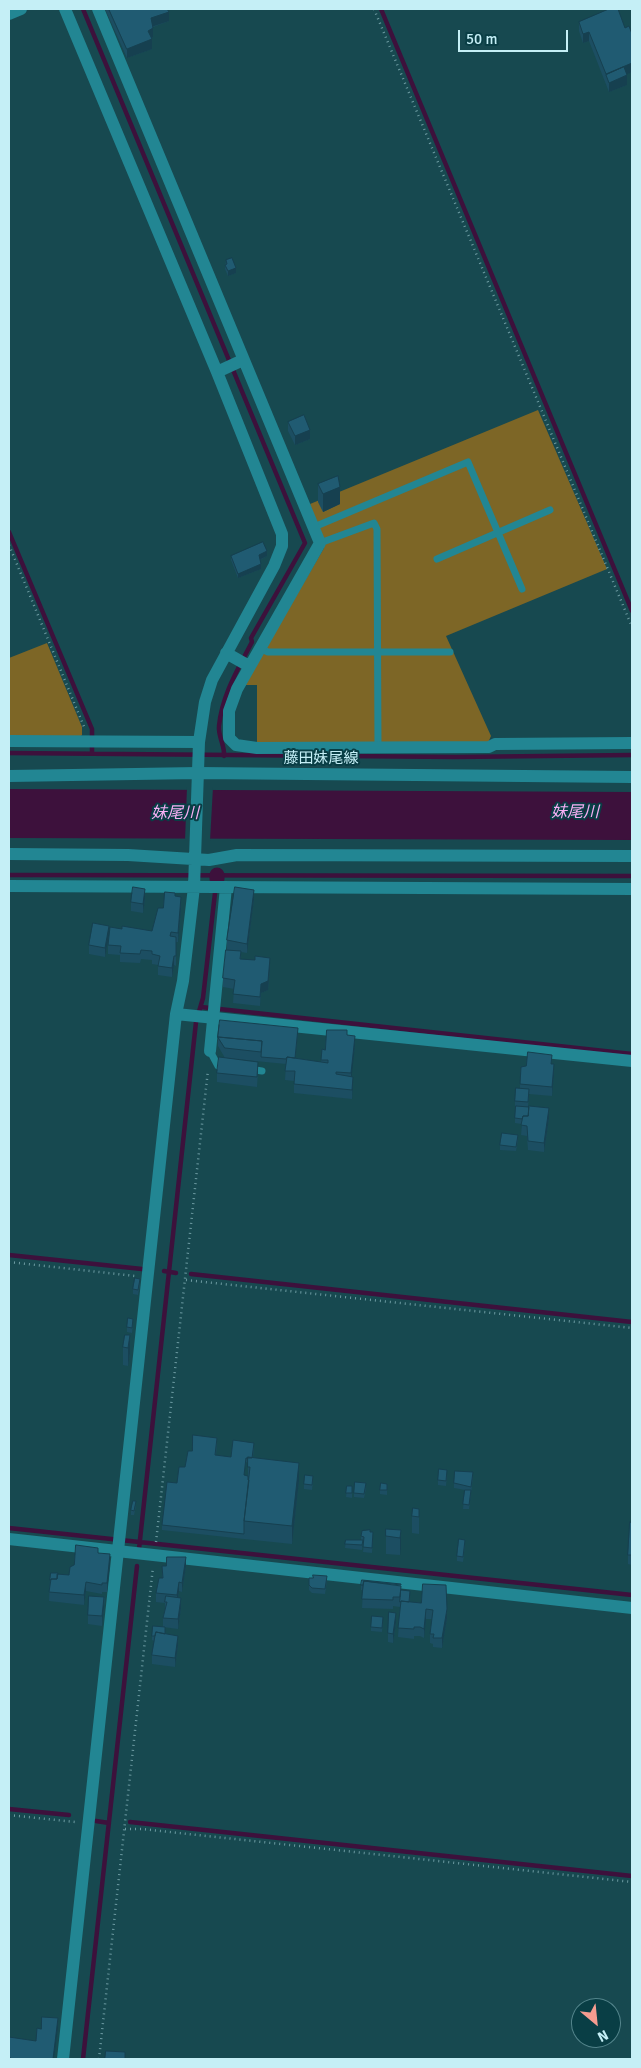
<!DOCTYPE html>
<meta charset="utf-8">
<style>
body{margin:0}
#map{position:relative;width:641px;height:2068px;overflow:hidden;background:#174950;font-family:Signika,sans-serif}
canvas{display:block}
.frame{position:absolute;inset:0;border:10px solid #c5eff6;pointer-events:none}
.north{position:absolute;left:571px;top:1998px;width:50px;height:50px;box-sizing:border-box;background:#093e45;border:1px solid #54858c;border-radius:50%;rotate:152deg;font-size:14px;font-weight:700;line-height:20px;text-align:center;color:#c5eff6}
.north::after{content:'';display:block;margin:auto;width:18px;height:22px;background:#f59c90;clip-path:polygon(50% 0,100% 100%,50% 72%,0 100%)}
.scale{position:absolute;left:458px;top:30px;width:110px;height:22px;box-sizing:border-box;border:2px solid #c5eff6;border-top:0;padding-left:6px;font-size:15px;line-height:18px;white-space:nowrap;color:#c5eff6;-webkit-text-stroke:4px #093e45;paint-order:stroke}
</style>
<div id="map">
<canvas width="641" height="2068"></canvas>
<div class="frame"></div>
<div class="north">N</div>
<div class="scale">50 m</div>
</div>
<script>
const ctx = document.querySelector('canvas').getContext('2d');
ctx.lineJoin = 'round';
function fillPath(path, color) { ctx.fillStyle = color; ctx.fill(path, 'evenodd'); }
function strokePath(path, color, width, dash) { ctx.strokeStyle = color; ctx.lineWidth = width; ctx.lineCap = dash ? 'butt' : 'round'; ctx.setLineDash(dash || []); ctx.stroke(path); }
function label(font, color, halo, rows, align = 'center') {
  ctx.font = font + ' Signika,"Noto Sans JP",sans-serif'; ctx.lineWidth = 4; ctx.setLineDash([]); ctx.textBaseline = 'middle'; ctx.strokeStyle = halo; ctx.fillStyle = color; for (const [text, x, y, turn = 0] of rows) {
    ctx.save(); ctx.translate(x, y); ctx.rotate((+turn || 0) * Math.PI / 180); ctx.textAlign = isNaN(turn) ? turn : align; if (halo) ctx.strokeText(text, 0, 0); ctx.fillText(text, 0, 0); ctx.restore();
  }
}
fillPath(new Path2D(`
 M538 410 607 569 446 636 491 736 487 745H257V685H244L324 548 310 504Z
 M47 643 82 727V735L80 737 9 736V658Z`), '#7d6626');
fillPath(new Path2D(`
 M9 789 632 792V840L9 838Z`), '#3d113c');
fillPath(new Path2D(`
 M187 787H213L210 841H185Z`), '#174950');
strokePath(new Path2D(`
 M83 9 305 543 251 638 252 642C238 669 222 695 219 726 218 737 225 745 224 756
 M381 9 632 611
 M9 532 92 729V753
 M9 753 456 757 632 755
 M9 875 632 876
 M201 1007 632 1054
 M9 1255 142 1269
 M164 1271 176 1273
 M191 1274 632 1322
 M9 1528 632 1595
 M139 1549 196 1022 203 998 215 893
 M9 1809 69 1815
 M96 1821 109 1823
 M130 1822 632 1876
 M83 2059 137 1566`), '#3d113c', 4.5);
strokePath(new Path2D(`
 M217 879V875`), '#3d113c', 15);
strokePath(new Path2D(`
 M374 9 632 627
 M9 545 85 729
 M9 1262 135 1276
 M186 1280 632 1328
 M156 1542 208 1070
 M9 1815 75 1822
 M125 1829H142L632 1882
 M99 2059 153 1567`), '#6d9ba2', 2.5, [1, 4]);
strokePath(new Path2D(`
 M314 527 468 462 522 589
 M320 543 374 523 377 529 378 748
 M437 559 550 510
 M259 648 268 652H450
 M210 1051 218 1066 226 1067
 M249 1069 262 1071`), '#228693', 7);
strokePath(new Path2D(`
 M98 9 320 543 237 689 229 711V738L236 745 257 748 489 747 495 744 632 743
 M9 14 21 9
 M217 372 243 360
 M226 653 249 666
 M9 741 199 742
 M9 854 128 855 209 860 237 855 632 856
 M9 886 632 889
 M176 1014 632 1061
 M210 1051 226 887
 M9 1539 632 1608
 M63 2059 176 1014 183 981 194 887 199 742 205 702 212 680 274 566 282 546V534L217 372 65 9`), '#228693', 12);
strokePath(new Path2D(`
 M9 776 198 773 632 777`), '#228693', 12);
fillPath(new Path2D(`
 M105 9H167L169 21 153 27V37L151 38 152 49 127 58Z
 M579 22 625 28 632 34V72L627 74V85L609 92 589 41 583 43 579 31Z
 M226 260 236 273 228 276 225 269Z
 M288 422 310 439 295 445 288 431Z
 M318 484 340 504 323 512 318 502Z
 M231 556H267L260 560 261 569 238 578 231 560Z
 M175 896 181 906 178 942H176V966L174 965 172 977 158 975V965L152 964V960L141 959 140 963 120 962V955L108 954V945L152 931Z
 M145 898 143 913 131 911V902Z
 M254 899 247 953 241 952V959L270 967 268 990 261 993 260 1006 233 1003 234 989 223 987V978L227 950V940Z
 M109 935 105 957 89 954V945Z
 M298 1033 295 1058 321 1062V1060L325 1050 347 1035 355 1045 351 1076 353 1086 352 1099 294 1093V1081L285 1080 286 1064 225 1058 218 1046V1037Z
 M552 1064 554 1073 552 1096 529 1094 528 1107 549 1118 544 1152 528 1150 527 1136 521 1135 522 1124 515 1123V1101L520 1088V1084Z
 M258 1071 257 1087 217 1082V1073Z
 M518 1140 516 1151 500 1150V1145Z
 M140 1284 138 1295 133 1294V1289Z
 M133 1323 132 1333 127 1332V1327Z
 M125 1335 130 1353 128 1366 123 1365V1347Z
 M217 1443 216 1455 231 1457 254 1447 253 1458 299 1480 292 1544 244 1539V1537V1539L162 1530V1525L192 1451ZM246 1462 248 1463V1476L244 1475Z
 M447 1475 446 1486 438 1485V1480Z
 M473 1477 469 1509H463L465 1490 454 1488V1483Z
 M313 1481 312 1490 304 1489V1484Z
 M347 1486H352V1498L346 1497Z
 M366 1488 364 1498 354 1497V1493Z
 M387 1488V1495L380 1494V1490Z
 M136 1506 134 1515H131V1510Z
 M419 1509V1534L412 1533V1516Z
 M632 1523V1565L628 1564V1555Z
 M401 1530 400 1555 386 1554V1536Z
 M370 1532 373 1537 372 1553 363 1552 364 1541H363L362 1550 345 1548 346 1540H361V1536Z
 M465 1545 463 1562 457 1561V1556Z
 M98 1553 110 1563 107 1592H102V1594L86 1591 84 1605 49 1601 50 1580 58 1574 69 1575Z
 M162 1566H186L182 1592 179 1591 178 1598 181 1608 178 1629 163 1627V1618L165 1610V1603L156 1602V1593L162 1578Z
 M327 1581 325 1594 312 1593 309 1590V1585Z
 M361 1585 401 1591 410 1596V1602L421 1603 447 1618 442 1648 433 1647V1644L430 1643V1634L432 1619H426L424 1638 420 1636H414V1639L398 1637 400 1607 393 1606V1609L362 1608 363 1590H361Z
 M105 1597 102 1626 88 1624V1615Z
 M383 1621 382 1632 371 1631V1627Z
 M396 1622 393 1643 388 1642V1633Z
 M165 1634 178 1645 175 1667 152 1664V1655L154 1641 152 1640V1636Z`), '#1c4e62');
fillPath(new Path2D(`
 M169 12V21L151 27V18Z
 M153 28V37L148 40V31Z
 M589 32V41L583 43V34Z
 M152 39V49L127 58V49Z
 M632 63V72L609 82 606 75V83V74Z
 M627 75V85L609 92V83Z
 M236 268V273L228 276V271Z
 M310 430V439L295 445V436Z
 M340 487V504L323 512V494Z
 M267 551V556L259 560V555Z
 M261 564V569L238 578V574Z
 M145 889V898L143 913V904Z
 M254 890V899L247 953V944Z
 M181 897V906L178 942V933Z
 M109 926V935L105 957V948Z
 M174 956V965L172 977V968Z
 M270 958V967L268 990 261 993 260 1006 261 984Z
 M355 1036V1045L351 1083V1073Z
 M554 1064V1073L552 1096V1087Z
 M353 1077V1086L352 1099V1090Z
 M549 1108V1118L544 1152V1143Z
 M130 1335V1353L128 1366V1348Z
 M299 1463V1480L292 1544V1526Z
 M401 1530V1548L400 1555V1538Z
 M110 1554V1563L107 1592V1583Z
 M186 1557V1566L182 1592V1583Z
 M86 1582V1591L84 1605V1595Z
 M179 1582V1591L177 1605V1595Z
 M104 1597V1606L102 1626V1616Z
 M181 1598V1608L178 1629V1619Z
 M426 1609V1619L424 1638V1629Z
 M447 1609V1618L442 1648V1638Z
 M396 1613V1622L393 1643V1634Z
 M178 1636V1645L175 1667V1658Z
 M58 2018V2027L54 2059H53Z`), '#164050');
const building = new Path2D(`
 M109 9H167L169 12 151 18 153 28 148 31 152 39 127 49Z
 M609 9H618L625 28 629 26 632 34V63L606 74 589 32 583 34 579 22Z
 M624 67 627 75 609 83 606 75Z
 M232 258 236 268 228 271 225 265 227 264 226 260Z
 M304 415 310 430 295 436 288 422Z
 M338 476 340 487 323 494 318 484Z
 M263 542 267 551 259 555 261 564 238 574 231 556Z
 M133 887 145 889 143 904 131 902Z
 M235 887 254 890 247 944 227 940Z
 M165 892 175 893V896L181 897 178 933 171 932 170 936 176 937V956H174L172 968 158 966 160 956 152 954V951L141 950 140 954 120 953 121 946 108 945 110 927 122 929V926L152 931 158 908H163Z
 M93 923 109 926 105 948 89 945Z
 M226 950 241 951 240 959 255 960V956L270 958 268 981 261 984 260 997 233 994 235 980 223 978Z
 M220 1020 298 1028 295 1058 287 1057 286 1059 261 1057 262 1041 218 1037Z
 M327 1030H347V1035L355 1036 351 1073 336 1072V1074L353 1077 352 1090 294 1084 295 1071H285L287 1057 328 1063V1060H321L322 1049 325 1050Z
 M218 1037 262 1041 261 1052 225 1048Z
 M528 1052 552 1055 551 1064H554L552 1087 520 1084 521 1067 526 1066Z
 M219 1057 258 1062 257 1077 217 1073Z
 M516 1088 529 1089 528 1102 515 1101Z
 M516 1106 529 1107 528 1116H523L522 1119 515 1118Z
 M529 1106 549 1108 544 1143 528 1141 527 1126 521 1125 523 1116H528Z
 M502 1133 518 1135 516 1147 500 1145Z
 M135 1278 140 1279 138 1290 133 1289Z
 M128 1318 133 1319 132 1328 127 1327Z
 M125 1335H130L128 1348 123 1347Z
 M193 1435 217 1438 215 1455 231 1457 233 1440 254 1443 252 1458H246L244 1475 248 1476V1480H249L244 1521V1534L162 1525 167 1482 177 1483 179 1467H185L188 1451H192Z
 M248 1457 299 1463 292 1526 244 1521 250 1467H248Z
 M439 1469 447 1470 446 1481 438 1480Z
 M455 1471 473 1472 471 1487 454 1483Z
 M305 1475 313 1476 312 1485 304 1484Z
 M355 1482 366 1483 364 1494 354 1493Z
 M381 1483 387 1484V1490H380Z
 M347 1486H352V1493H346Z
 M465 1490H471L469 1505 463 1504Z
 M133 1501H136L134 1511 131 1510Z
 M413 1508 419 1509V1517L412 1516Z
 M630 1522 632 1523V1555H628Z
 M386 1529 401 1530 400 1538 386 1536Z
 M370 1530V1532H373L372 1548 363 1547 364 1537 361 1536 362 1531Z
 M459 1539 465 1540 463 1557 457 1556Z
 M346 1540H363L362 1545 345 1544Z
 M76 1545 98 1548V1553L110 1554 107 1583H102V1585L86 1582 84 1595 49 1592 51 1579H57V1574L69 1575 70 1567 74 1565Z
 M167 1557H186L182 1583 179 1582 177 1595 156 1593 159 1578H163L162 1566H166Z
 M51 1573H58L57 1579H51V1580H50Z
 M313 1575 327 1576 325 1589 312 1588 309 1585V1578H313Z
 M362 1580 401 1584V1585L364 1581 363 1585H361Z
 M364 1581 401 1586 400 1597H393V1600L362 1599Z
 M423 1584 446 1585 447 1609 442 1638H433L434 1634H430L433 1610 426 1609 424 1629 420 1627H414V1629L398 1628 401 1601 421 1603Z
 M401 1590 410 1591 409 1602 401 1601V1602H400Z
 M89 1596 104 1597 102 1616 88 1615Z
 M166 1596 181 1598 178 1619 163 1618 167 1602H165Z
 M389 1612 396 1613 393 1634 388 1633Z
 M372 1616 383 1617 382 1628 371 1627Z
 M153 1626 165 1627V1634L156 1632 155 1636H152Z
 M156 1632 178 1636 175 1658 152 1655Z
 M42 2017 58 2018 53 2059H10L11 2058H9V2037L36 2041 37 2028 41 2029Z
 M106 2051 125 2052V2059H105Z`);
fillPath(building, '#205b72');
strokePath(building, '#164050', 1);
label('15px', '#c5eff6', '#093e45', [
 ["藤田妹尾線",321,759]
]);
label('italic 16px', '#f8aff4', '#093e45', [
 ["妹尾川",575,813],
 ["妹尾川",175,814]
]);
</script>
